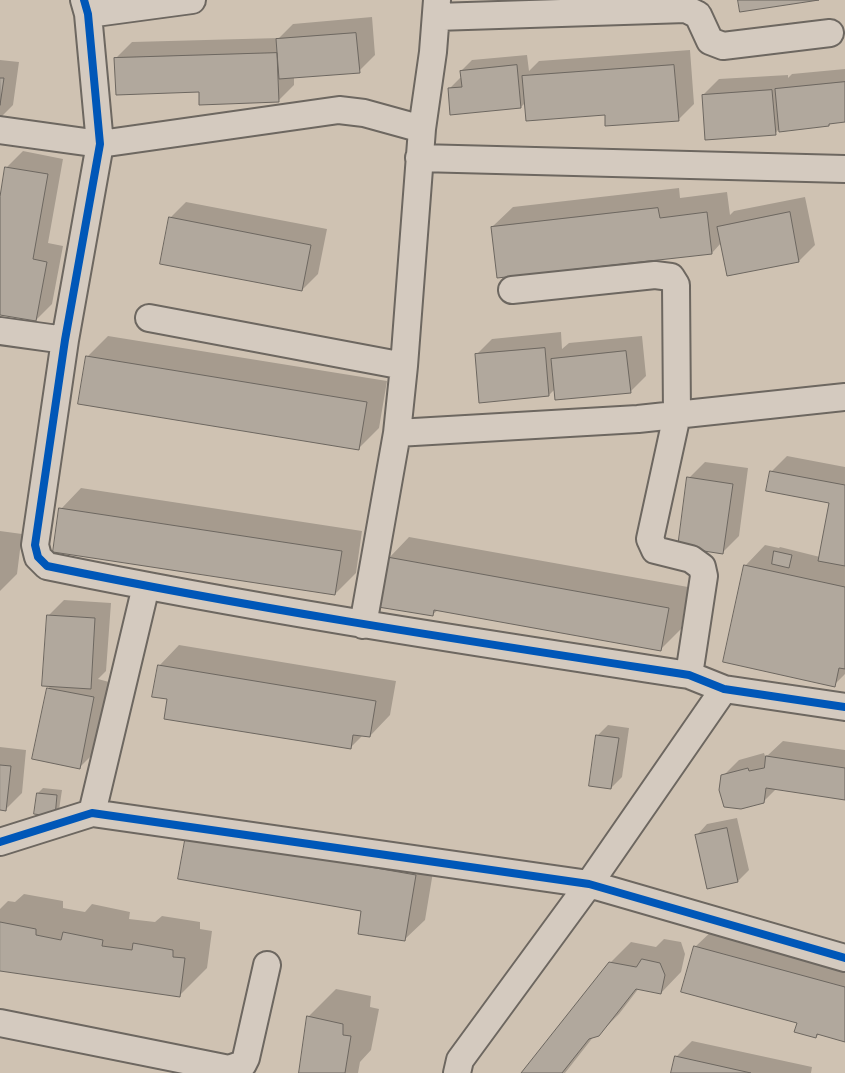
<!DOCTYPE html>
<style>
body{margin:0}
canvas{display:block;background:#cfc2b2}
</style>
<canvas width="845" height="1073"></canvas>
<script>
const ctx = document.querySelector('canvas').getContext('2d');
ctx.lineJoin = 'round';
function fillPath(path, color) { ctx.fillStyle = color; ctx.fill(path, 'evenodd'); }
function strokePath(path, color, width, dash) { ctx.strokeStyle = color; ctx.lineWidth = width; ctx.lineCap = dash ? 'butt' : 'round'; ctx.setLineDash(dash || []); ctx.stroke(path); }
fillPath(new Path2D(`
 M372 17 375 55 359 71 294 76V85L278 101 200 91 116 58 132 42 279 38 293 24Z
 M690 50 694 104 678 120 606 114 526 102 521 107 452 114 449 89 460 78H462L461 71 472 60 527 55 529 71 539 61Z
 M0 60 19 62 13 105 0 118Z
 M845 69V121L832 122 829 125 778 130 775 134 703 95 719 79 788 75V78L792 74Z
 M23 151 63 159 48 243 63 246 52 304 36 320 0 314V204L7 167Z
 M679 188 680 198 727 192 730 215 734 211 805 197 815 245 799 261 721 243 712 253 492 227 513 207Z
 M186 202 327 229 318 274 302 290 170 218Z
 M561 332 562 349 569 343 642 336 646 376 630 392 555 389 549 395 476 355 492 339Z
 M108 336 387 381 379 428 359 448 87 357Z
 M787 456 845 467V674L834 685 745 566 765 545 779 548 780 547 820 557 830 502 771 472Z
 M705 462 748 468 739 536 723 552 689 478Z
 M81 488 362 531 356 573 335 594 61 509Z
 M0 531 22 534 17 574 0 591Z
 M409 537 688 587 681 629 660 650 438 610 432 615 389 558Z
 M64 600 111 603 106 671 98 679 109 682 95 752 79 768 48 689 51 685 48 616Z
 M179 645 396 681 390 715 370 736 363 735 350 748 169 698 159 666Z
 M608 725 629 728 622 777 611 788 597 736Z
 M783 741 845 750V798L777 788 763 802 723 776 739 760 764 753 765 756 768 755Z
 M0 747 26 750 22 793 6 809H0Z
 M43 788 62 790 59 810 54 815 38 793Z
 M207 815 436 854 425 920 404 940 363 910 187 835Z
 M737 818 749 870 738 881 708 887 697 835 707 824Z
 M24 894 63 901V908L85 912 92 904 130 912 129 919 155 922 162 916 200 922V929L212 931 207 968 179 996 0 970V909L8 901 15 902Z
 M716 927 845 961V1040L819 1034 816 1037 695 947Z
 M664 939 681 942 685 954 681 972 661 993 639 988 619 1014 598 1035 594 1036 565 1073H522L610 963 631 942 656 947Z
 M336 989 371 996 370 1007 379 1009 371 1050 360 1062 358 1073H300L308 1017Z
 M692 1041 812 1067 811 1073H672L676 1057Z`), '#0003');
const building = new Path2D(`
 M738 0H819L740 12Z
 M356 33 360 73 279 79 276 39Z
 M277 53 279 102 199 105V92L116 95 114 58Z
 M517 65 521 108 450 115 448 88 462 87 460 71Z
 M674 65 679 121 605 126V115L526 121 522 76Z
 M0 78H4L0 105Z
 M845 82V122L829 124V126L779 132 775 89Z
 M772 90 776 135 705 140 702 95Z
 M5 167 48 174 33 259 47 262 36 321 0 315V197Z
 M658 208 660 218 707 212 712 254 497 278 491 227Z
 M790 212 799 262 727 276 717 227Z
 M169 217 311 245 302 291 160 264Z
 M545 348 549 396 479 403 475 354Z
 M626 351 631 393 555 400 551 359Z
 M86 356 367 402 359 450 78 404Z
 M770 471 845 485V566L818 561 829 503 766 491Z
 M687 477 733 484 723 554 678 547Z
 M59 508 342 551 335 595 53 552Z
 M774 551 792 555 789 568 772 564Z
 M387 557 669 608 661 651 434 610 433 616 378 607Z
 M744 565 845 587V669L839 668 835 687 723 662Z
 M47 615 95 618 91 689 42 686Z
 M158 665 376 701 370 737 353 735 351 749 164 719 167 699 152 697Z
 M47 688 94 697 80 769 32 759Z
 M596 735 619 738 611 789 589 786Z
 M766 756 845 768V800L766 788 764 803 741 809 724 807 719 790 721 775 748 768 749 771 764 768Z
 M0 765 11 766 6 811 0 810Z
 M37 793 57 795 55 817 34 814Z
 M727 828 738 882 707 889 695 835Z
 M186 835 416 875 405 941 358 934 361 911 178 879Z
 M0 922 36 929V935L61 940 63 932 103 940 102 946 132 950 133 943 173 950V957L185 958 180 997 0 971Z
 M694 946 845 987V1042L817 1034 816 1038 794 1032 797 1023 681 992Z
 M642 959 660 963 665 975 661 994 636 989 599 1036 589 1039 562 1073H521L609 962 636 967Z
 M307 1016 343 1024V1035L351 1036 345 1073H299Z
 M675 1056 751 1073H671Z`);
fillPath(building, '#b1a89d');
strokePath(building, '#6d6760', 1);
const minor = new Path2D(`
 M84 0 88 14 100 144 65 340 35 545 38 557 47 566C260 610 474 642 689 675L724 689 845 707
 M88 14 192 0
 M436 17 686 9 698 15 710 41 723 46 830 33
 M0 130 100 144 339 110 364 113 422 129
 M419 158 845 169
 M512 290 655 275 671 277 676 285 677 415 650 539 655 550 691 559 702 567 704 576 689 675
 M149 318 404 366
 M0 331 65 340
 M397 433 638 419 845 397
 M363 625 397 433 404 366 422 129 433 52 437 0
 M92 813 146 586
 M0 842 92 813 589 884 845 958
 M0 1023 229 1069 243 1064 246 1058 267 965
 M457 1073 460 1060 589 884 724 689`);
strokePath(minor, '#6d6760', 30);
strokePath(minor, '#d4cabf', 26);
strokePath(new Path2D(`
 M84 0 88 14 100 144 65 340 35 545 38 557 47 566C260 610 474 642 689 675L724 689 845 707
 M0 842 92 813 589 884 845 958`), '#0057b8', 8);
</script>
